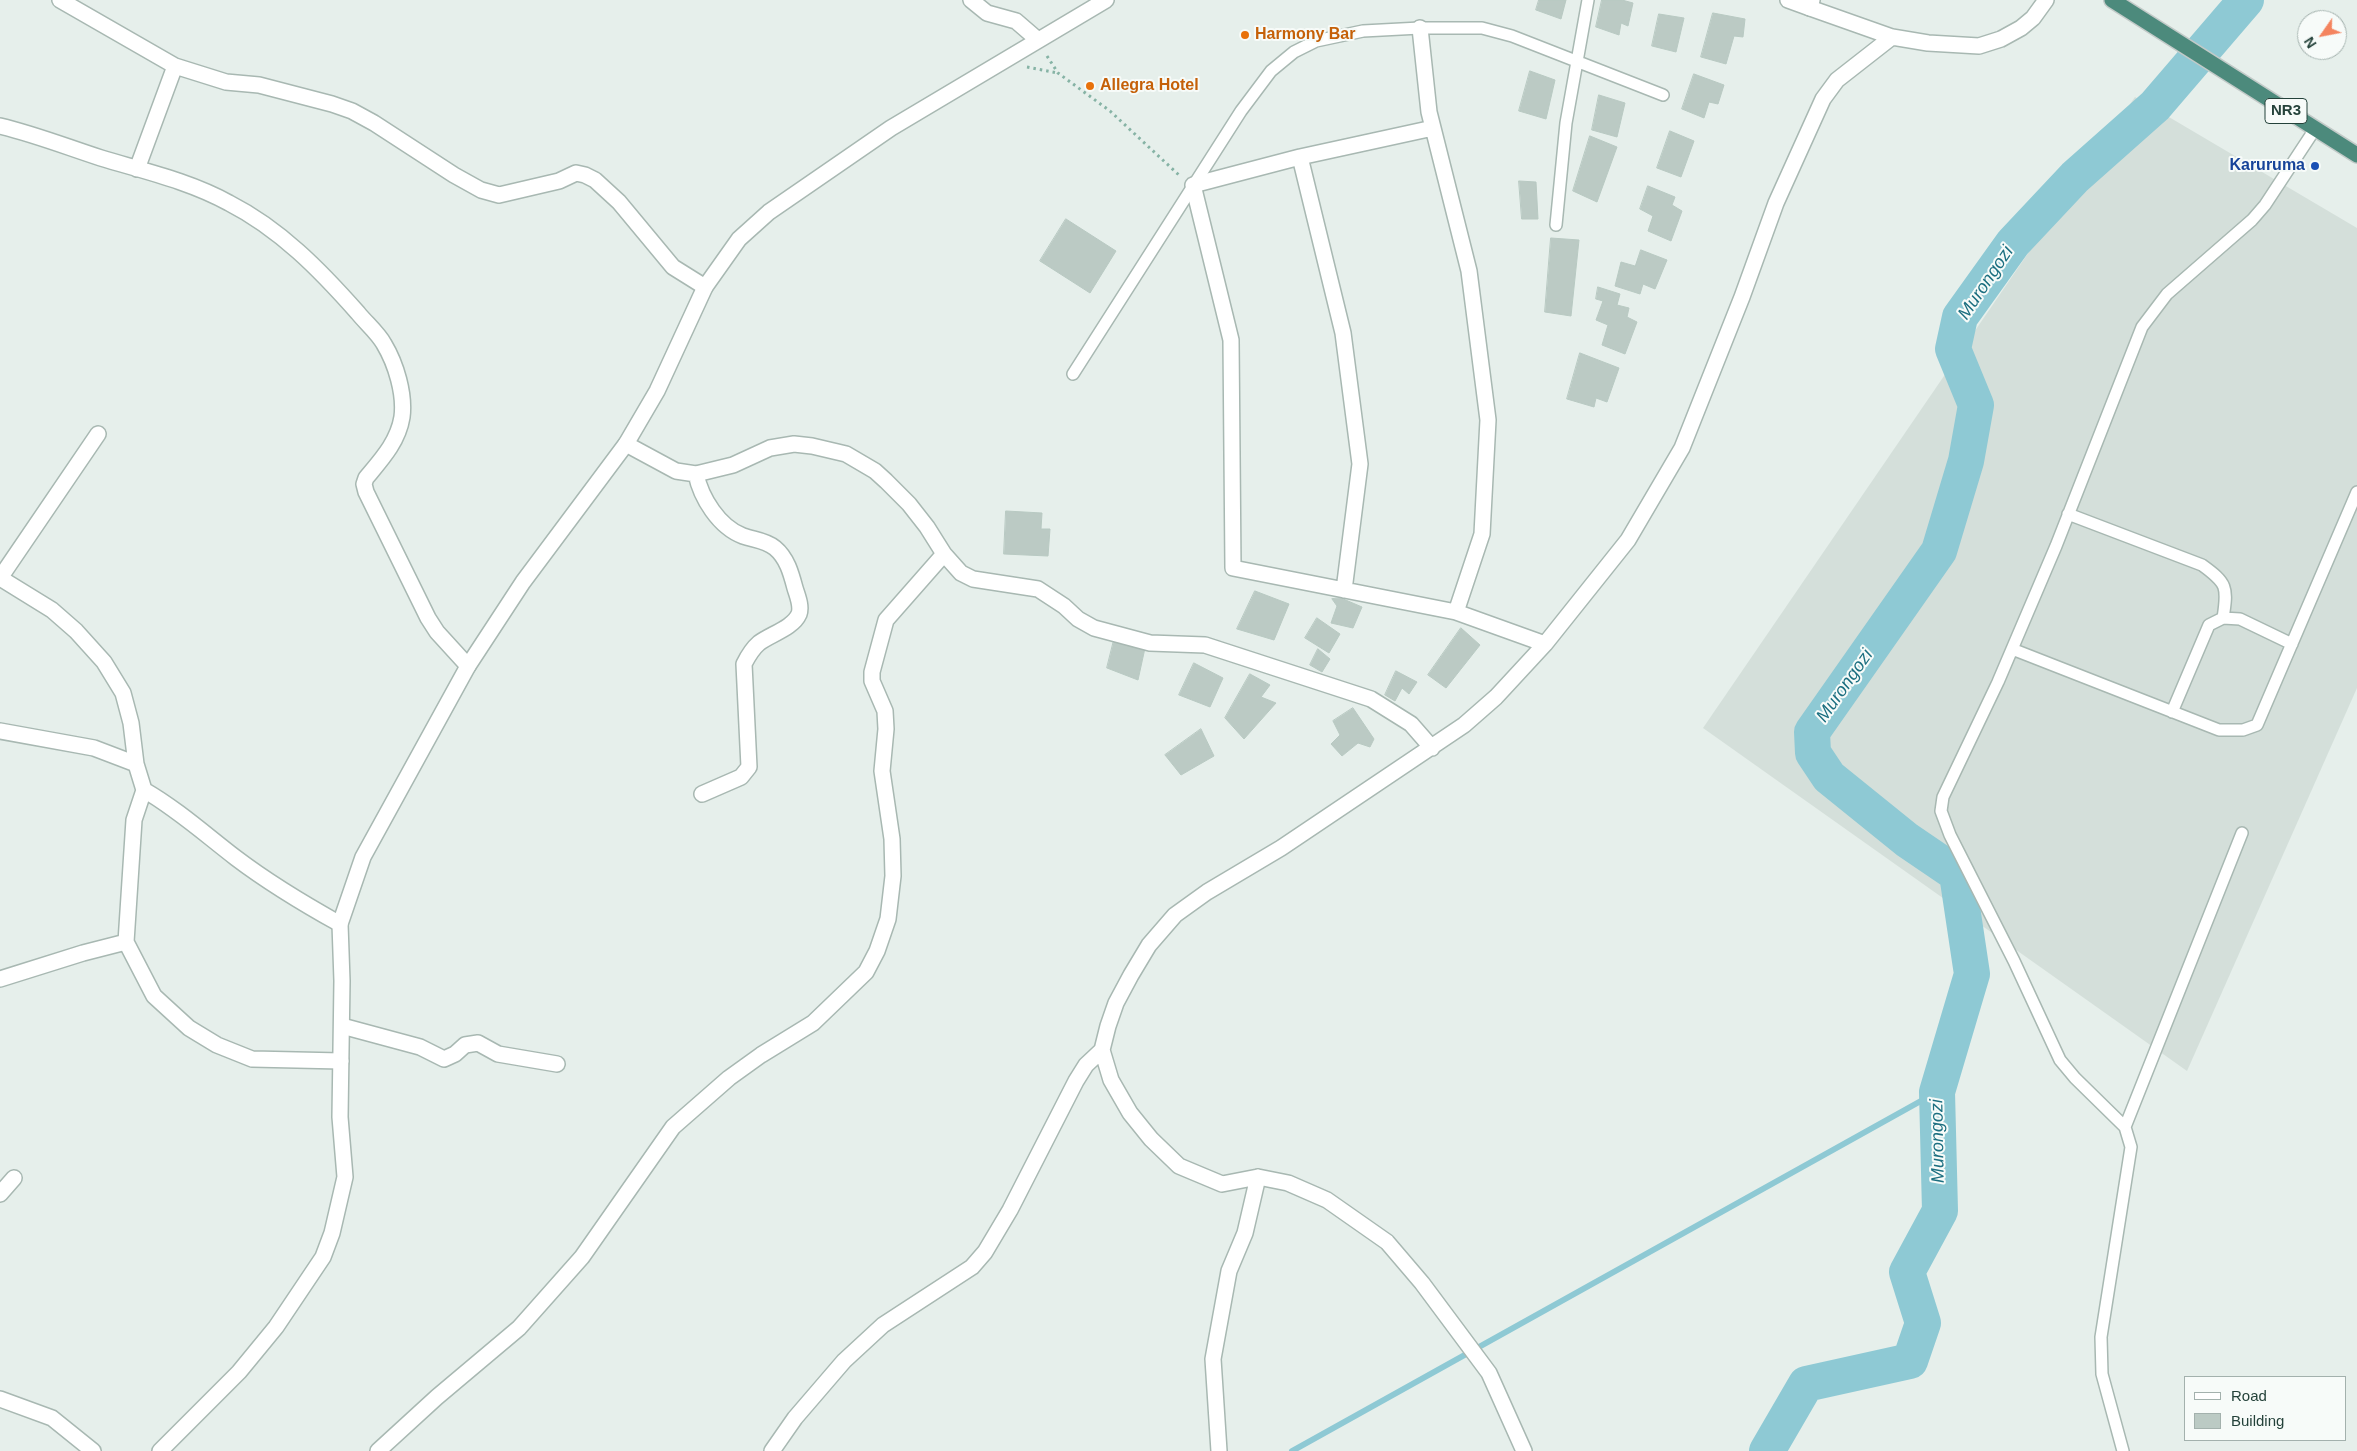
<!DOCTYPE html>
<style>
body{margin:0}
#map{position:relative;width:2357px;height:1451px;overflow:hidden;background:#e6efeb;font-family:Arial,sans-serif}
canvas{display:block}
.legend{position:absolute;left:2184px;top:1376px;width:162px;height:65px;box-sizing:border-box;background:#f7fbf9;border:1px solid #a3b1ad;margin:0;padding:6px 9px;list-style:none;font-size:15px;color:#24423a}
.legend li{display:flex;align-items:center;gap:10px;height:25px}
.legend b{width:25px;border:1px solid #a3b1ad}
.north{position:absolute;left:2297px;top:10px;width:50px;height:50px;box-sizing:border-box;background:#f7fbf9;border:1px solid #a3b1ad;border-radius:50%;rotate:237deg;font-size:14px;font-weight:700;line-height:20px;text-align:center;color:#24423a}
.north::after{content:'';display:block;margin:auto;width:18px;height:22px;background:#f4845f;clip-path:polygon(50% 0,100% 100%,50% 72%,0 100%)}
</style>
<div id="map">
<canvas width="2357" height="1451"></canvas>
<ul class="legend">
<li><b style="height:6px;background:#fff"></b>Road</li>
<li><b style="height:14px;background:#bbcac4"></b>Building</li>
</ul>
<div class="north">N</div>
</div>
<script>
const ctx = document.querySelector('canvas').getContext('2d');
ctx.lineJoin = 'round';
function fillPath(path, color) { ctx.fillStyle = color; ctx.fill(path, 'evenodd'); }
function strokePath(path, color, width, dash) { ctx.strokeStyle = color; ctx.lineWidth = width; ctx.lineCap = dash ? 'butt' : 'round'; ctx.setLineDash(dash || []); ctx.stroke(path); }
function label(font, color, halo, rows, align = 'center') {
  ctx.font = font + ' Arial,sans-serif'; ctx.lineWidth = 4; ctx.setLineDash([]); ctx.textBaseline = 'middle'; ctx.strokeStyle = halo; ctx.fillStyle = color; for (const [text, x, y, turn = 0] of rows) {
    ctx.save(); ctx.translate(x, y); ctx.rotate((+turn || 0) * Math.PI / 180); ctx.textAlign = isNaN(turn) ? turn : align; if (halo) ctx.strokeText(text, 0, 0); ctx.fillText(text, 0, 0); ctx.restore();
  }
}
fillPath(new Path2D(`
 M2135 97 2357 228V688L2187 1071 1703 728Z`), '#d4dfda');
strokePath(new Path2D(`
 M1292 1451 1937 1092`), '#8ec9d4', 6);
strokePath(new Path2D(`
 M1767 1451 1806 1384 1910 1361 1923 1323 1907 1272 1940 1211 1937 1092 1972 974 1957 874 1907 840 1829 777 1813 753 1812 732 1939 551 1966 461 1976 405 1953 349 1960 317 2013 243 2075 177 2155 106 2246 0`), '#8ec9d4', 36);
const building = new Path2D(`
 M1539 0H1566L1561 19 1536 10Z
 M1602 0H1622L1633 3 1628 26 1621 23 1619 35 1596 27Z
 M1713 13 1745 19 1743 37 1734 36 1726 64 1701 57Z
 M1659 14 1684 18 1676 52 1652 46Z
 M1530 71 1555 80 1546 119 1519 111Z
 M1694 74 1724 85 1718 104 1709 102 1704 118 1682 109Z
 M1599 95 1625 103 1617 137 1592 130Z
 M1670 131 1694 141 1681 177 1657 168Z
 M1590 136 1617 147 1597 202 1573 191Z
 M1519 181 1536 182 1538 219H1522Z
 M1648 186 1675 197 1672 205 1682 211 1671 241 1648 231 1653 216 1640 209Z
 M1066 219 1116 251 1090 293 1040 261Z
 M1551 238 1579 240 1571 316 1545 312Z
 M1641 250 1667 260 1655 289 1643 284 1640 294 1615 286 1621 262 1635 266Z
 M1598 287 1620 294 1617 305 1629 308 1627 317 1637 322 1625 354 1602 345 1608 325 1596 320 1603 301 1596 299Z
 M1580 353 1619 368 1607 402 1596 398 1594 407 1567 399Z
 M1006 511 1042 513 1041 529H1050L1048 556 1004 554Z
 M1255 591 1289 604 1274 640 1237 629Z
 M1341 598 1362 607 1353 628 1331 623 1337 606 1332 599Z
 M1317 618 1340 634 1329 653 1305 638Z
 M1461 628 1480 645 1446 688 1428 675Z
 M1114 640 1145 648 1138 680 1107 668Z
 M1318 649 1330 659 1322 672 1310 665Z
 M1194 663 1223 678 1210 707 1179 695Z
 M1396 671 1417 682 1409 694 1402 688 1395 701 1385 695Z
 M1250 674 1270 685 1261 697 1276 703 1244 739 1225 718Z
 M1353 708 1374 739 1370 747 1358 743 1342 756 1331 744 1340 735 1333 721Z
 M1201 729 1214 756 1181 775 1165 755Z`);
fillPath(building, '#bbcac4');
strokePath(building, '#b8c9c2', 1);
const service = new Path2D(`
 M1556 225 1566 123 1588 0
 M1073 374 1241 111 1271 71 1294 52 1316 41 1363 31 1420 28H1482L1512 36 1663 95
 M2068 514 2202 565C2227 583 2228 587 2223 618
 M2012 649 2219 730H2243L2257 725 2357 492
 M2172 712 2209 625 2223 618 2240 619 2292 644
 M2125 1127 2242 833
 M2123 1451 2102 1374 2101 1337 2131 1147 2125 1127 2075 1078 2060 1060 2014 961 1950 835 1941 811 1943 797 1998 682 2056 546 2142 327 2167 294 2252 220 2265 205 2315 129`);
const minor = new Path2D(`
 M60 0 175 66 226 82 259 85 332 104 352 111 374 123 454 175 481 190 499 195 559 181 576 173 585 175 595 180 619 202 673 267 705 287
 M1810 8 1892 37 1928 43 1979 46 2001 39 2021 28 2033 18 2046 0
 M1420 28 1429 112 1469 271 1488 420 1482 534 1456 612
 M0 126C34 134 67 147 101 158 144 171 189 181 229 203 280 229 320 270 358 313 366 323 378 333 384 344 396 364 405 394 402 417 398 442 381 460 366 478L364 484 366 492 428 618 437 632 468 666
 M1433 128 1300 157 1193 185 1231 340 1233 568 1456 612 1545 644
 M1300 157 1343 333 1360 464 1344 590
 M137 169 175 66
 M626 444 676 471 696 474 733 465 770 448 794 444 812 446 846 454 875 471 886 481 909 504 927 527 944 554 961 573 973 579 1038 589 1064 606 1078 619 1094 628 1150 643 1205 645 1371 699 1411 724 1432 748
 M696 474C701 498 719 527 743 536 754 540 765 540 775 548 787 558 791 573 795 588 797 595 802 606 799 614 793 628 771 634 759 643 752 649 748 656 744 664L749 767 741 777 702 794
 M0 578 52 610 76 631 104 662 123 693 131 723 136 764 144 790 134 820 126 942 154 996 189 1028 217 1045 252 1059 341 1061
 M0 578 98 434
 M0 731 94 748 136 764
 M144 790C177 809 206 835 236 858 269 883 304 904 340 924
 M0 979 83 953 126 942
 M342 1026 420 1047 444 1059 455 1054 465 1045 478 1043 498 1054 557 1064
 M0 1194 14 1178
 M0 1399 52 1418 93 1451
 M378 1451 437 1397 519 1328 582 1257 673 1127 729 1078 761 1055 813 1023 866 972 877 951 888 919 893 876 892 839 882 771 886 729 885 711 872 681V672L886 620 944 554
 M772 1451 795 1418 844 1361 883 1325 972 1267 985 1252 1010 1210 1076 1081 1086 1065 1102 1050
 M1219 1451 1213 1359 1229 1271 1245 1233 1258 1177
 M1524 1451 1489 1373 1422 1283 1387 1242 1327 1200 1288 1183 1258 1177 1222 1184 1179 1166 1151 1139 1130 1113 1111 1080 1102 1050 1108 1026 1116 1003 1131 975 1149 945 1175 915 1207 892 1281 848 1464 725 1496 697 1545 644 1628 540 1682 448 1742 297 1776 203 1823 99 1837 80 1892 37`);
const tertiary = new Path2D(`
 M971 0 987 13 1016 21 1038 40
 M1788 0 1810 8 1812 0
 M160 1451 239 1372 276 1327 323 1257 332 1233 345 1177 340 1117 342 981 340 924 363 857 468 666 523 582 626 444 657 391 705 287 739 239 769 212 891 128 1106 0`);
const trunk = new Path2D(`
 M2112 0 2357 155`);
strokePath(service, '#a8b8b2', 14);
strokePath(minor, '#a8b8b2', 18);
strokePath(tertiary, '#a8b8b2', 18);
strokePath(trunk, '#c2cac8', 18);
strokePath(new Path2D(`
 M1047 56 1058 73 1110 111 1180 176
 M1027 67 1058 73`), '#86b3a5', 3, [2.5, 4]);
strokePath(service, '#fff', 11);
strokePath(minor, '#fff', 15);
strokePath(tertiary, '#fff', 15);
strokePath(trunk, '#4c8a7c', 15);
for (const [x, y, r, color] of [
 [1245,35,5,"#e8710a"],
 [1090,86,5,"#e8710a"],
 [2315,166,5,"#1a4fb4"]
]) { const dot = new Path2D(); dot.arc(x, y, r, 0, 2 * Math.PI); ctx.fillStyle = color; ctx.fill(dot); strokePath(dot, '#f7fbf9', 2); }
for (const [x, y, w] of [
 [2286,111,42]
]) { const box = new Path2D(); box.roundRect(x - w / 2, y - 12.5, w, 25, 4); ctx.fillStyle = '#f7fbf9'; ctx.fill(box); strokePath(box, '#24423a', 1); }
label('bold 15px', '#24423a', null, [
 ["NR3",2286,111]
]);
label('bold 16px', '#c56008', '#f7fbf9', [
 ["Harmony Bar",1255,35],
 ["Allegra Hotel",1100,86]
], 'left');
label('bold 16px', '#164399', '#f7fbf9', [
 ["Karuruma",2305,166]
], 'right');
label('italic 18px', '#1c6f80', '#f7fbf9', [
 ["Murongozi",1986,283,-56],
 ["Murongozi",1845,686,-55],
 ["Murongozi",1938,1141,-91]
]);
</script>
